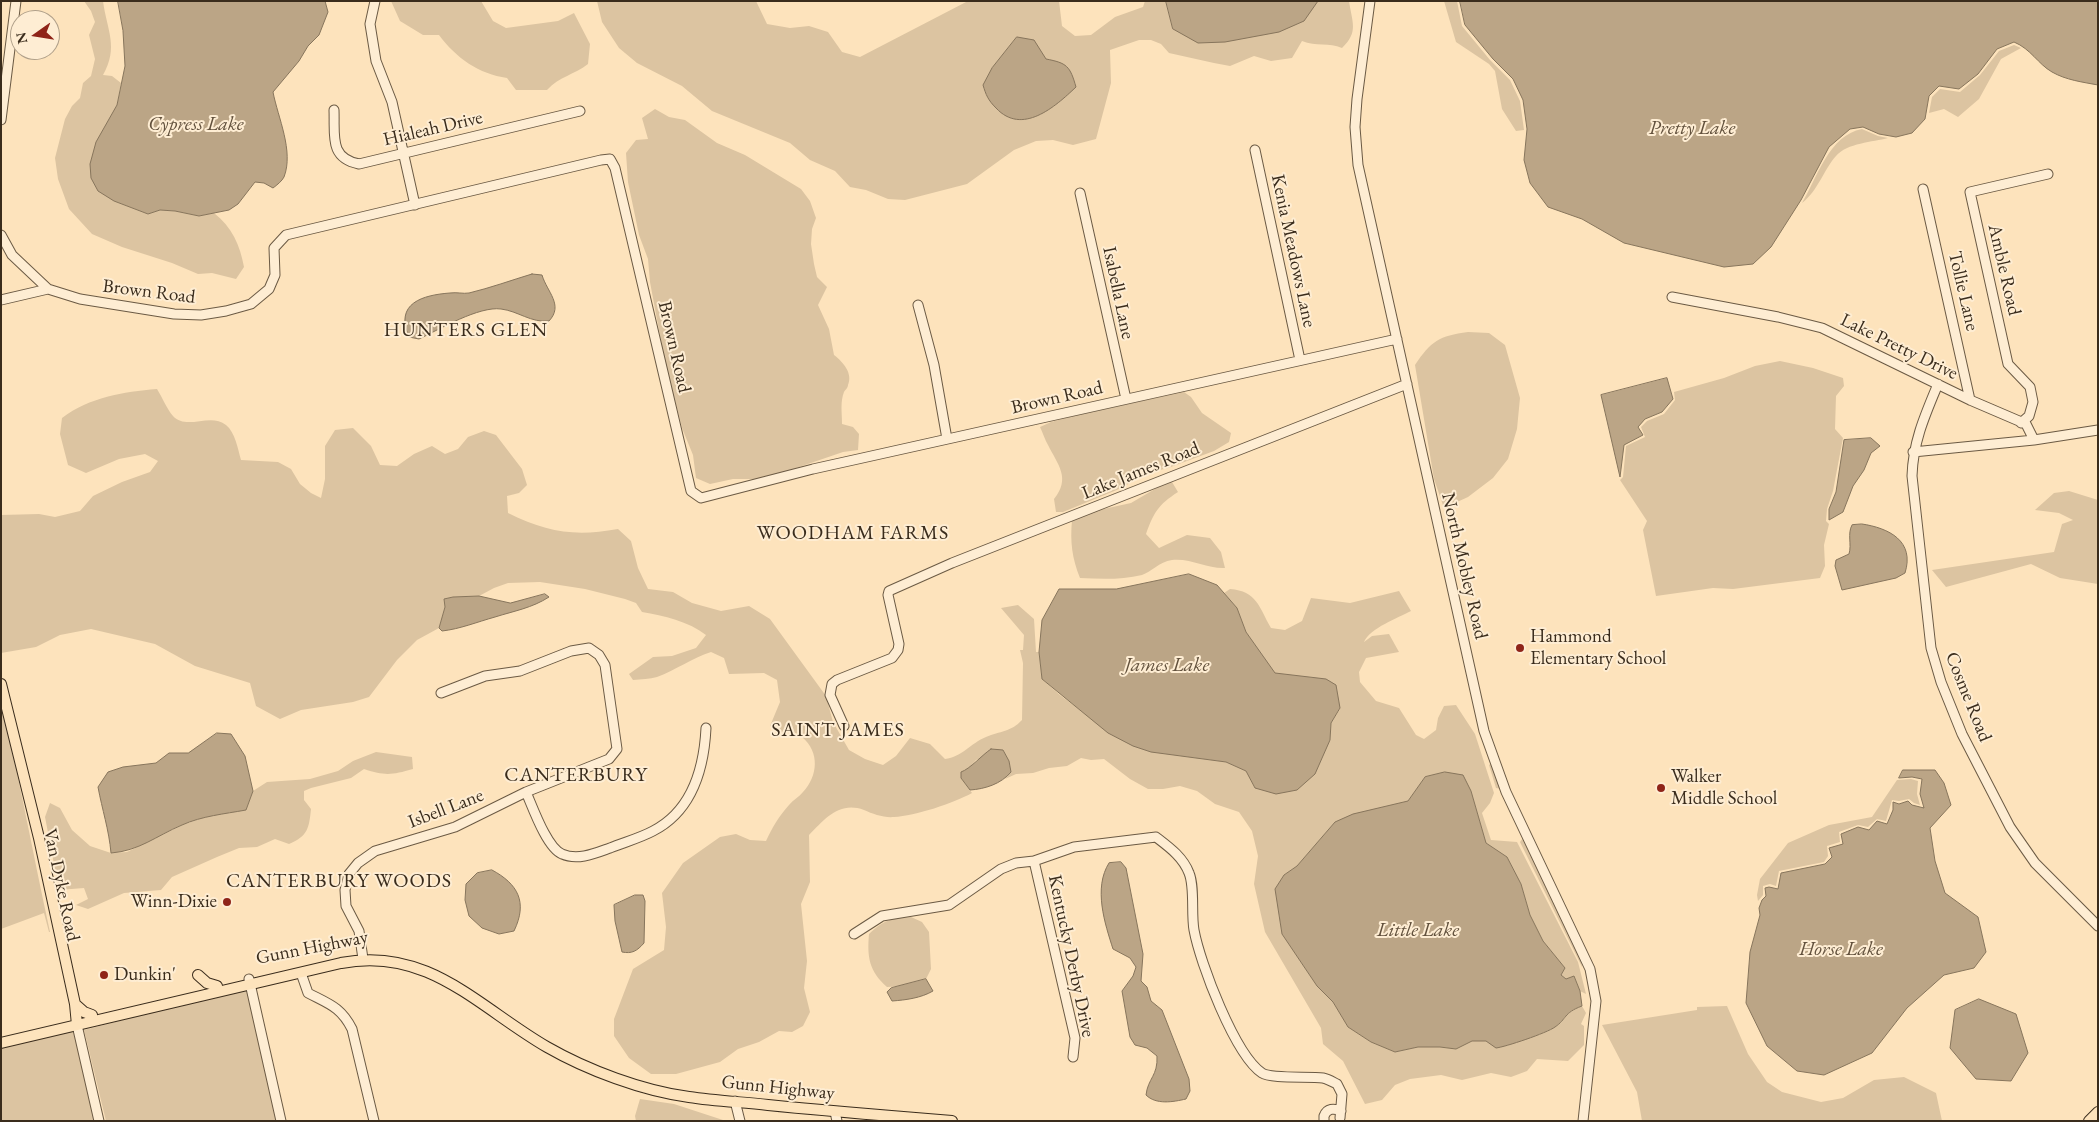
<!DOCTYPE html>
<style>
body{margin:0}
#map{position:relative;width:2099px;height:1122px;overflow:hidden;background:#fde3bc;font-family:"EB Garamond",serif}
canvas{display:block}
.frame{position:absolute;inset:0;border:2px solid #3a2c1c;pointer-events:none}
.north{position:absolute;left:10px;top:10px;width:50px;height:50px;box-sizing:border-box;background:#feedd3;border:1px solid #b0a08a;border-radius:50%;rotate:257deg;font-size:14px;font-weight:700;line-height:20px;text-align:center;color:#3a2c1c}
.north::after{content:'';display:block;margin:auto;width:18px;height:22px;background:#8f2418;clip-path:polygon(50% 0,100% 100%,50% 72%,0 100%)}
</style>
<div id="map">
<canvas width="2099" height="1122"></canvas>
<div class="frame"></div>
<div class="north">N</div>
</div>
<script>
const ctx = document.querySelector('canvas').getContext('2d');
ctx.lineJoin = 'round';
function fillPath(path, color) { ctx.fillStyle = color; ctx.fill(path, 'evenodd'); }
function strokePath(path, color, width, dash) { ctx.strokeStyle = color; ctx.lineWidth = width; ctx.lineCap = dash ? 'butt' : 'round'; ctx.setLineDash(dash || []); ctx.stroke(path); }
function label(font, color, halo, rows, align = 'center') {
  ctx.font = font + ' "EB Garamond",serif'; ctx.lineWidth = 4; ctx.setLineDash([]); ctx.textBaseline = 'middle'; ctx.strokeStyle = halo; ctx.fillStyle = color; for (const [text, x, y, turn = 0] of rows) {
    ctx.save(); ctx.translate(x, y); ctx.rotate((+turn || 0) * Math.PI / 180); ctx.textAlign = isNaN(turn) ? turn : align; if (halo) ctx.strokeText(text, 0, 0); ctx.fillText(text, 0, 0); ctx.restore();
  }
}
fillPath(new Path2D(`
 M84 1H103C107 31 119 47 103 75L112 76 121 83 117 105 109 123 114 201 148 214 160 210 175 211 199 216 214 213C232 227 240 245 244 267L236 279 212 273 198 274 172 263 122 247 92 234 69 209 58 179 55 158 65 119 72 106 80 98 83 83 91 76 95 59 89 35 95 22 91 11Z
 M391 1H481L493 21 506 28 558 21 574 13 590 44 588 64C574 75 560 76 547 90H516L507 78C479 74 456 58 439 35H423L400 21Z
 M597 1H756L767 24 790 28 809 26 828 32 842 52 860 57 968 1H1059L1062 26 1075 36 1091 35 1115 17 1143 7 1145 1H1349C1352 22 1359 32 1342 48 1329 42 1316 47 1302 41L1292 58 1271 61 1254 56 1230 66 1214 63 1169 53 1161 44 1151 40H1139L1110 50 1111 83 1096 139 1073 145 1053 140 1036 141 1014 150 967 184 905 200 888 199 866 190 850 187 835 171 810 160 790 143 712 111 682 86 637 63 619 48 602 22Z
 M1444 1H1457L1462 26 1490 60 1510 80 1520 101 1524 130 1516 131 1502 109 1495 71 1489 64 1456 42Z
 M2014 45 2021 48 2001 59 1979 99 1958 117 1944 109 1929 113 1932 97 1940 89 1960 92 1980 75 1999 51Z
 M655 109 669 117 685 120 717 143 745 155 801 189 810 201 816 218 812 229 811 244 814 264 817 277 827 287 818 305 829 329 834 355C843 362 853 373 848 385 848 388 845 390 844 392 840 402 842 413 842 424L853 427 859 434 858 450 843 452 764 479H733L710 484 696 478 693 455 682 428 664 357 650 282 648 259 639 235 628 182 626 153 636 140 648 139 642 118Z
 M1862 129 1878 136 1888 138C1873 142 1847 143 1836 156 1824 169 1818 191 1802 203 1817 178 1829 135 1862 129Z
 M1468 332 1489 333 1505 345 1520 398 1517 429 1508 459 1493 478 1468 497 1444 508 1434 479 1415 365C1431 341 1439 336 1468 332Z
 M1780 361 1813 368 1843 378 1844 386 1836 396 1835 429 1843 438 1833 491 1827 509 1826 521 1829 524 1824 545 1825 566 1820 578 1733 589 1713 588 1656 596 1643 530 1647 521 1620 480 1623 477 1626 446 1645 437 1641 427 1647 421 1664 414 1675 400 1674 392 1724 378 1755 366Z
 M157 389C162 397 167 409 173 416 187 431 210 412 226 425 235 432 238 449 241 460L278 462 291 469 300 484 311 493 321 498 325 479V446L335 430 353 428 371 446 380 465 397 466 414 454 432 446 445 454 458 449 468 437 484 431 496 435 522 469 527 485 519 493 507 496 508 513C547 532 574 537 618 529L631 541 638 568 648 589 673 592 692 603 721 611 749 606 770 619 826 696 833 722 849 750 865 759 883 765 896 756 910 738 930 744 945 759C962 757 971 743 986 737 1000 731 1011 732 1022 720L1023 663 1020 650H1023L1024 635 1001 608 1018 605 1034 619 1036 652H1039L1042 679 1060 695 1084 713 1178 755 1226 762 1246 771 1255 788 1330 741 1331 723 1340 709 1313 677H1300L1275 674 1246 632 1237 608 1224 593 1230 589C1257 591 1259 607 1271 628L1285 630 1302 621 1311 598 1350 603 1399 591 1411 611C1398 618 1370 628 1364 642L1372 636 1389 634 1399 652 1366 658 1359 672 1360 682 1376 701 1399 708 1416 735 1424 739 1436 730 1438 718 1444 706 1456 705 1475 734 1494 793 1490 803 1482 813 1491 840 1517 842 1578 962 1586 994 1580 991 1574 976 1566 979 1561 975 1565 968 1543 941 1530 915 1521 884 1507 857 1486 843 1471 791 1425 777 1408 801 1335 822 1297 866 1284 875 1276 889 1282 934 1317 986 1333 1002 1348 1027 1371 1042 1395 1052 1418 1047H1440L1456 1049 1472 1041H1486L1507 1046C1522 1038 1540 1037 1555 1027 1567 1020 1563 1013 1582 1006L1586 1013 1581 1024 1584 1026V1045L1568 1061 1537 1059 1527 1071 1511 1077 1491 1073 1462 1080 1441 1075 1410 1079 1395 1085 1382 1100 1365 1104 1343 1061 1323 1044 1321 1028 1265 932 1254 884 1258 856 1252 831 1239 812 1215 804 1197 791 1180 786 1163 789H1148L1130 779 1104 759 1091 760 1081 758 1067 766 1049 768 1033 773 1016 774 1005 779 1011 772 1009 761 1003 750 976 760 961 778 972 793C954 803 915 816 894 817 884 818 873 814 864 810 839 801 825 819 809 835L810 882 801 904 807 961 804 988 810 1012 803 1026 792 1032 779 1031 759 1042 738 1049 720 1062 676 1074H651L629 1058 614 1036V1019L633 969 664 950 666 927 662 893 683 863 720 837 736 834 750 840 766 841C772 828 779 816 789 805 793 800 799 797 803 792 818 776 820 752 802 737 793 729 790 734 780 732 777 731 773 728 770 726L780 702 777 680 764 673 729 674 724 658 711 652C692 658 676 670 657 677 650 679 641 679 633 680L629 674 653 657 672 656 696 648 706 635C688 621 664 616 642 612L636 603 625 599 585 589 540 582 508 583 494 588 479 596 453 597 444 599 445 607 439 628 417 640 397 660 369 697 353 702 301 710 280 719 256 706 250 683 195 666 155 644 91 629 60 635 36 647 1 653V515L39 514 55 517 80 511 93 496 122 482 150 472 158 461 145 454 119 459 86 473 68 465 60 434 62 418C90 397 123 392 157 389Z
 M1184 392 1191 397 1202 413 1231 433 1229 442 1214 451 1168 468 1140 475 1124 487 1090 501 1063 512H1056L1054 499C1071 478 1058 465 1048 445 1045 440 1043 433 1040 427L1051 422 1073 416Z
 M1172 482 1178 492C1158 505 1154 512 1146 534L1159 548 1187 535 1210 538 1221 552 1225 568C1208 569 1191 558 1172 560 1159 562 1151 572 1142 575 1122 580 1100 579 1080 578 1072 558 1070 542 1072 520L1099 510 1131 503 1160 486Z
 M2069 491 2098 500V584L2060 578 2031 564 1946 587 1932 570 2054 552 2062 524 2073 520 2059 513 2035 510 2054 493Z
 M1 700C19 777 33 854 50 932H49L44 913 1 929Z
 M376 752 412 757 413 769C392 775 385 776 364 769L351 778 311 788 304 791V800L311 809C309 828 308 836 289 844L275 839 257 847 239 848 217 857 172 877 161 890 124 893 88 909 76 905 88 899 84 888 59 890 45 817 50 803 60 808 72 830 90 846 111 853 127 852 182 825 208 816 246 810 253 791 267 782 310 779 338 771 353 761Z
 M1492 763 1581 958 1582 967 1520 842 1523 838 1501 789 1496 788 1489 765Z
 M1911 779 1918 781 1917 794 1920 805 1914 803 1909 799 1899 801 1892 800 1886 821 1877 819 1868 827 1858 825 1839 832 1840 842 1827 846 1828 856 1824 862 1779 871 1776 886 1770 884 1763 886V895L1758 901 1757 895 1760 879 1788 843 1829 825 1872 817 1897 780Z
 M911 917 922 922 929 932 931 969 926 979 904 986 887 987C869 971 867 957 869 934 884 920 891 918 911 917Z
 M248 988 279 1121H106L84 1030Z
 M1727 1006 1748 1054 1767 1082 1782 1092 1821 1102 1843 1098 1874 1080 1904 1077 1936 1093 1942 1121H1642L1637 1092 1602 1025 1697 1010V1007Z
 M73 1031 98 1121H1V1047Z
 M640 1099 674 1104 726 1121H636L635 1116Z`), '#dcc4a1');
const water = new Path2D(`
 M118 1H325L328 12 319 35 308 46 299 61 273 92C278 118 294 151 284 177 282 181 277 185 273 188L264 183 255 182 238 204 229 210 199 216 175 211 160 210 148 214 114 201 98 191 91 178 90 164 96 142 117 105 125 66 123 31Z
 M1166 1H1318L1304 21 1279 32 1225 42 1198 43 1173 29Z
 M1460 1H2098V85C2082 82 2066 80 2052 72 2038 64 2031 49 2014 42L1997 49 1978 74 1959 89 1939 86 1929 96 1925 119 1912 133 1896 137 1879 134 1863 127 1850 129 1829 147 1801 200 1771 247 1753 264 1724 267 1624 243 1582 219 1548 207 1530 183 1524 160 1527 129 1523 100 1513 79 1493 59 1465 25Z
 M1017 37 1034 40 1046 59C1067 63 1070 66 1076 87 1055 107 1022 136 996 108 988 100 986 95 983 85L992 68Z
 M532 274 542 275C547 292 564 305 549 321 531 323 518 311 501 309 479 306 440 329 419 339L409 337C394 303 423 295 450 293 457 292 463 294 469 293 490 288 512 280 532 274Z
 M1667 378 1673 399 1662 412 1645 419 1638 427 1643 435 1624 445 1620 477 1601 395Z
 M1871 438 1880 446 1871 453 1864 470 1853 486 1843 512 1829 520V509L1836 492 1844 440Z
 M1862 524C1889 528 1915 541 1905 573L1896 578 1842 590 1835 566 1836 560 1849 554C1852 544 1847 534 1852 525Z
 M1189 574 1217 585 1237 608 1246 632 1275 673 1326 679 1336 685 1340 708 1331 723 1330 740 1315 774 1297 790 1276 794 1255 788 1246 771 1226 762 1151 752 1133 746 1108 733 1042 679 1039 652 1042 620 1059 589H1116Z
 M545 594 549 597C532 608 514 611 495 617 477 622 460 629 442 631L439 628 445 607 444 599 453 597 479 596 510 603Z
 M217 733 231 734 245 756 253 791 246 810C224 814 202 816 182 825 156 836 139 851 111 853 109 830 102 809 98 787L108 772 123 767 156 763 169 753H188Z
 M991 749 1003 750 1009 761 1011 772C1001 784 985 789 970 790L961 778V772C970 769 982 755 991 749Z
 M1903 770H1935L1944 783 1951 805 1930 828 1935 861 1945 893 1978 917 1986 952 1974 968 1944 975 1907 1008 1872 1053 1824 1075 1797 1071 1767 1046 1746 1003 1750 952 1760 915 1759 908 1762 900 1766 896 1765 888 1769 887 1778 889 1781 873 1825 864 1832 857 1829 848 1843 844 1841 834 1858 827 1869 830 1877 821 1887 824 1893 810V802L1899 804 1908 801 1912 805 1924 808 1920 794 1922 779 1912 777 1899 778Z
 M1445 772 1463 775 1471 791 1486 843 1507 857 1521 884 1530 915 1543 941 1565 968 1561 975 1566 979 1574 976 1580 991 1582 1006C1563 1013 1567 1019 1555 1027 1547 1033 1505 1047 1496 1048L1486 1041H1472L1456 1049 1440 1047H1418L1395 1052 1371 1042 1348 1027 1333 1002 1317 986 1282 934 1275 889 1284 875 1297 866 1335 822 1353 814 1408 801 1425 777Z
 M1121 862 1126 868 1143 954 1141 981 1147 987 1151 1001 1162 1010 1189 1079 1190 1091 1186 1099C1173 1102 1156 1105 1146 1095 1148 1078 1158 1076 1157 1056L1147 1048 1135 1045 1130 1037 1122 991 1133 976 1136 967 1130 958 1113 949C1105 924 1093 888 1109 863Z
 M492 870C518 884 528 902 514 931L499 934 482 928 469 916 465 900 466 884 477 873Z
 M635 895H643L645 901 644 943C637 951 632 954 622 952L615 921 614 905Z
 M926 979 933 991C921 998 906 1000 892 1001L887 992 891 988Z
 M1979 999 2016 1014 2028 1053 2011 1081 1976 1079 1950 1048 1955 1010Z`);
fillPath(water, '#bba586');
strokePath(water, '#87755c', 1);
const minor = new Path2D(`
 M375 1 370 24 376 61 392 102 415 205
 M1370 1 1357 99 1355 127 1358 165 1484 731 1506 792 1590 969 1596 1001 1583 1121
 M334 110C335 136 329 158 359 164L580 111
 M1 120 16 1
 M1255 150 1300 360
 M1923 189 1970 400
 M1080 193 1126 399
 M1 235 12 255 48 289
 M1672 297 1778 317 1822 328 1970 400 2026 424 2034 440 2098 430
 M1 300 48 289 80 299 174 314 201 315 226 311 251 304 269 289 275 275 274 248 286 235 601 160 610 159 615 168 691 491 701 498 813 469 1397 339
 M918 305 934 365 947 439
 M1938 384C1925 415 1913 442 1912 476L1931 648 1941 682 1962 734 2010 827 2035 863 2098 926
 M2021 423 2029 416 2033 402 2030 387 2008 364 1970 192 2048 174
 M1913 452 2034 440
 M844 726 830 695 832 684 837 680 892 658 898 650 899 644 888 595 889 591 952 563 1407 384
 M526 792C533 808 547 848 562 854 578 861 596 853 610 848 625 842 640 838 653 831 692 811 704 768 706 728
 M1034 861 1075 1038 1073 1057
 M854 934 882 916 949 905 1001 869 1016 863 1034 861 1074 847 1156 837C1169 847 1183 857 1189 873 1195 887 1191 914 1194 930 1200 963 1235 1055 1262 1073 1271 1079 1310 1076 1323 1078 1328 1079 1333 1082 1337 1084L1342 1094 1340 1118
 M363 959 359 931 346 906 345 890 349 874 358 863 375 851 455 827 526 792 609 759 617 749 605 665 599 655 589 648 571 651 520 671 485 676 441 693
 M301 973 308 993C329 1004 341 1007 352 1029L374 1121
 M249 979 281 1121
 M77 1025 99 1121
 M735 1101 740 1121
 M835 1112 837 1121
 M1324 1121V1116C1327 1108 1334 1108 1341 1111`);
const major = new Path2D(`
 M1 684 39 838 75 1004 77 1025
 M198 975 207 983 217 986
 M75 1004 84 1012 92 1015
 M1 1043 341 963C428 946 478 1007 547 1047 587 1070 643 1091 689 1097 715 1101 741 1102 768 1105 829 1111 890 1116 952 1121
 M2089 1121 2098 1112`);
strokePath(minor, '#6b5a44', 11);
strokePath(major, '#3a2c1c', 12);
strokePath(minor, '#feedd3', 9);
strokePath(major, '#fde3bc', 10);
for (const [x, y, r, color] of [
 [1520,648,5,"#8f2418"],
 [1661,788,5,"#8f2418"],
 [227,902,5,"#8f2418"],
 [104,975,5,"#8f2418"]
]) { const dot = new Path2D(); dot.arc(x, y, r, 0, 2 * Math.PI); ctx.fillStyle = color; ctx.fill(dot); strokePath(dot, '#feedd3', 2); }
label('19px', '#3a2c1c', '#feedd3', [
 ["Hialeah Drive",433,129,-13],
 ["Kenia Meadows Lane",1293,251,78],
 ["Amble Road",2004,270,77],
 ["Tollie Lane",1963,291,77],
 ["Brown Road",149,292,7],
 ["Isabella Lane",1118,293,78],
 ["Brown Road",674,347,77],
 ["Lake Pretty Drive",1899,347,26],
 ["Brown Road",1057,398,-13],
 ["Lake James Road",1141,471,-22],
 ["North Mobley Road",1464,566,77],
 ["Cosme Road",1968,697,68],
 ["Isbell Lane",446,809,-21],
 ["Van Dyke Road",61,885,78],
 ["Gunn Highway",312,948,-11],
 ["Kentucky Derby Drive",1071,956,78],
 ["Gunn Highway",778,1088,6]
]);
label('19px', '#3a2c1c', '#feedd3', [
 ["Hammond",1530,637],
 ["Elementary School",1530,659],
 ["Walker",1671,777],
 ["Middle School",1671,799],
 ["Winn-Dixie",217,902,"right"],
 ["Dunkin'",114,975]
], 'left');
label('italic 20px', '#61503c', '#feedd3', [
 ["Cypress Lake",196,125],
 ["Pretty Lake",1692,129],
 ["James Lake",1167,666],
 ["Little Lake",1418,931],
 ["Horse Lake",1841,950]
]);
ctx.letterSpacing = '1px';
label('20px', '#3a2c1c', '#feedd3', [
 ["HUNTERS GLEN",466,331],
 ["WOODHAM FARMS",853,534],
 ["SAINT JAMES",838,731],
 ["CANTERBURY",576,776],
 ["CANTERBURY WOODS",339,882]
]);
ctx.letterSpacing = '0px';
</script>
